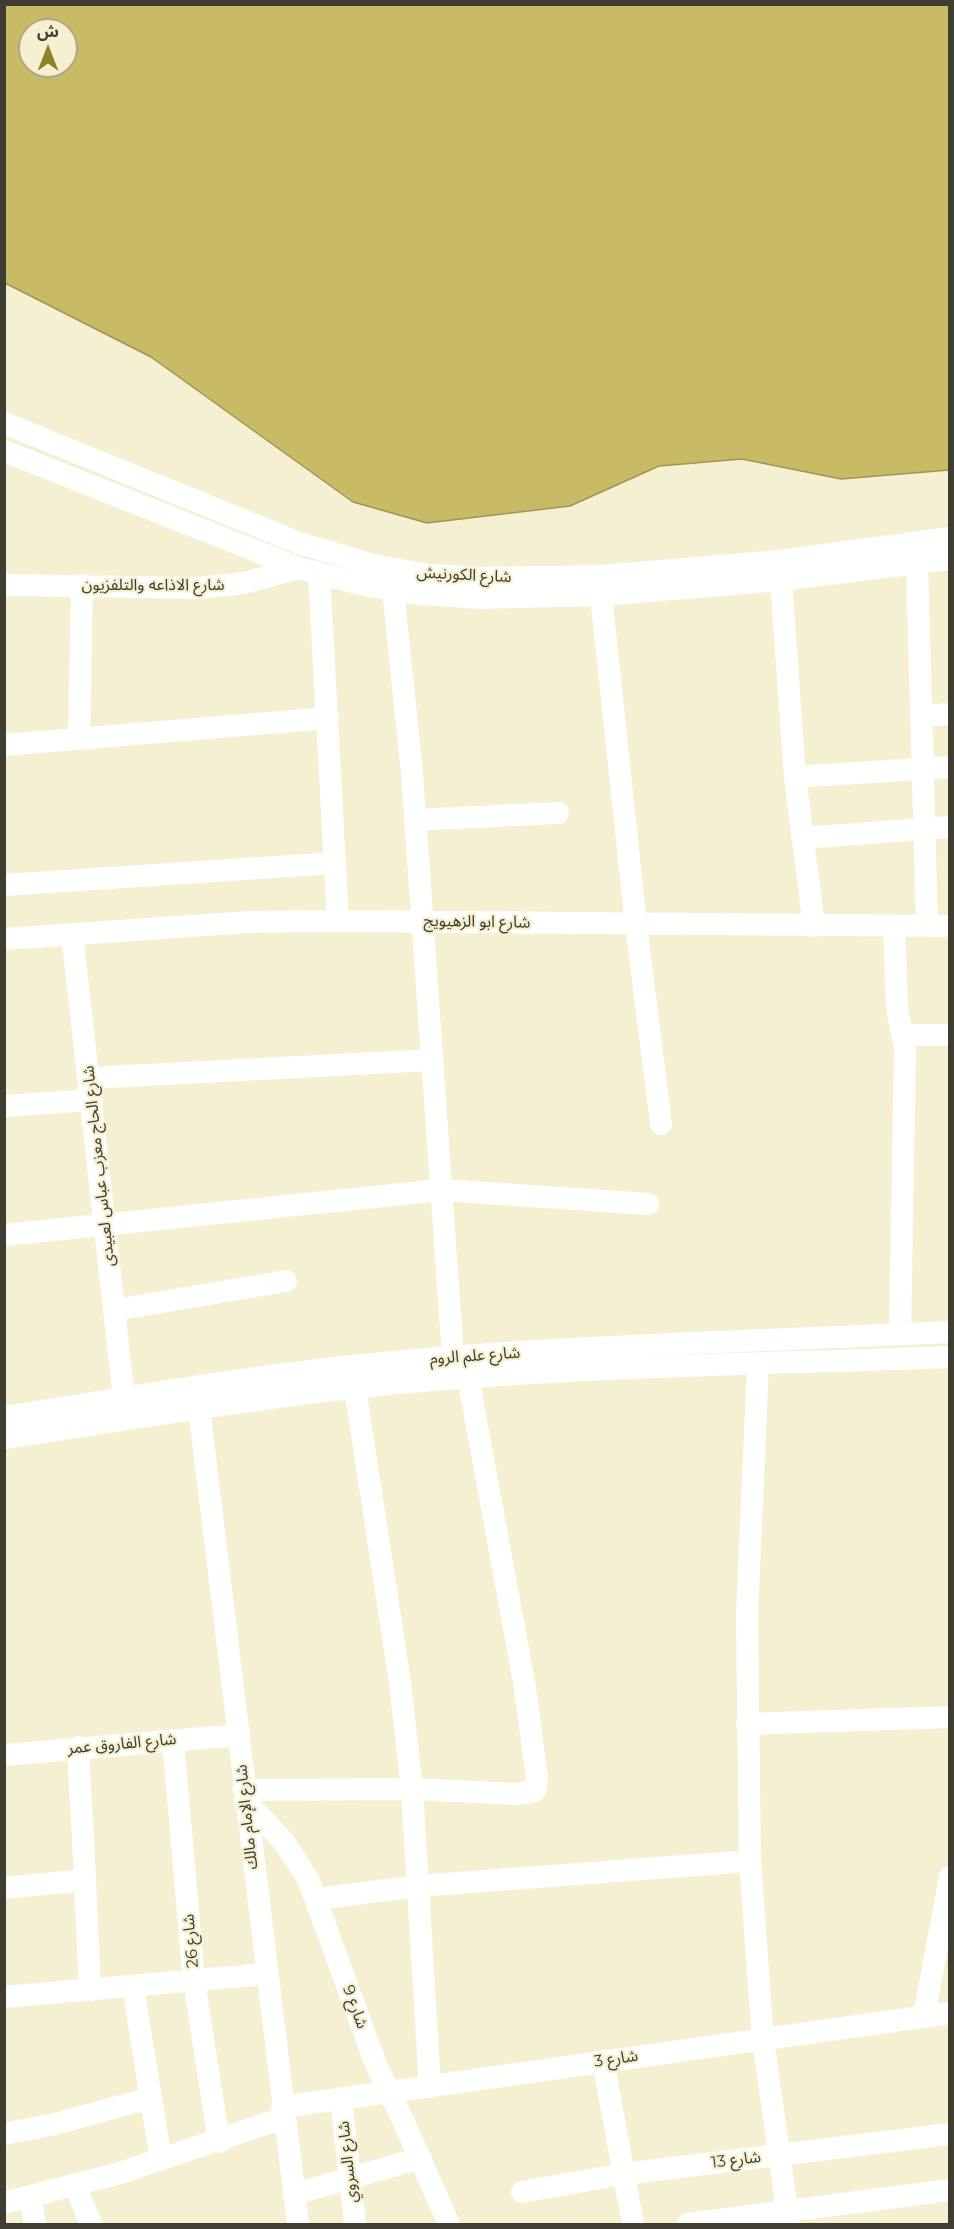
<!DOCTYPE html>
<meta charset="utf-8">
<style>
body{margin:0}
#map{position:relative;width:954px;height:2229px;overflow:hidden;background:#f4f0d1;font-family:Montserrat,"Noto Sans Arabic",sans-serif}
canvas{display:block}
.frame{position:absolute;inset:0;border:6px solid #3f3d31;pointer-events:none}
.north{position:absolute;left:18px;top:18px;width:60px;height:60px;box-sizing:border-box;background:#f4f0d1;border:2px solid #aca891;border-radius:50%;rotate:0deg;font-size:16px;font-weight:700;line-height:24px;text-align:center;color:#3f3d31}
.north::after{content:'';display:block;margin:auto;width:21px;height:27px;background:#8e8229;clip-path:polygon(50% 0,100% 100%,50% 72%,0 100%)}
</style>
<div id="map">
<canvas width="954" height="2229"></canvas>
<div class="frame"></div>
<div class="north">ش</div>
</div>
<script>
const ctx = document.querySelector('canvas').getContext('2d');
ctx.lineJoin = 'round';
function fillPath(path, color) { ctx.fillStyle = color; ctx.fill(path, 'evenodd'); }
function strokePath(path, color, width, dash) { ctx.strokeStyle = color; ctx.lineWidth = width; ctx.lineCap = dash ? 'butt' : 'round'; ctx.setLineDash(dash || []); ctx.stroke(path); }
function label(font, color, halo, rows, align = 'center') {
  ctx.font = font + ' Montserrat,"Noto Sans Arabic",sans-serif'; ctx.lineWidth = 4.5; ctx.setLineDash([]); ctx.textBaseline = 'middle'; ctx.strokeStyle = halo; ctx.fillStyle = color; for (const [text, x, y, turn = 0] of rows) {
    ctx.save(); ctx.translate(x, y); ctx.rotate((+turn || 0) * Math.PI / 180); ctx.textAlign = isNaN(turn) ? turn : align; if (halo) ctx.strokeText(text, 0, 0); ctx.fillText(text, 0, 0); ctx.restore();
  }
}
const water = new Path2D(`
 M4 5H949V470L841 479 742 459 659 466 570 506 427 523 353 502 151 357 5 283ZM30 30H66V66H30Z`);
fillPath(water, '#c7bb66');
strokePath(water, '#9e9556', 1.5);
strokePath(new Path2D(`
 M4 423 299 543 377 566 431 575 485 578 600 576 779 561 950 538
 M4 451 299 568 368 586 422 594 480 598 601 595 781 580 950 559
 M917 564 927 926
 M319 574 338 921
 M781 580 795 777 814 926
 M4 585 198 588 244 583 299 568
 M393 590 412 773 453 1357
 M601 595 636 925 661 1124
 M921 716 950 714
 M79 738 82 585
 M4 745 328 718
 M795 777 950 767
 M415 820 558 813
 M802 838 950 827
 M4 885 335 863
 M894 926 897 1008 905 1048 900 1334
 M72 934 124 1398
 M4 939 249 922 338 921 950 926
 M904 1035H950
 M90 1078 431 1060
 M4 1106 92 1100
 M4 1235 442 1190 648 1204
 M115 1310 286 1281
 M758 1365 747 1615 750 1861 763 2040 789 2224
 M355 1388 400 1683 412 1789 430 2087
 M199 1408 298 2224
 M4 1417C133 1397 262 1374 392 1362 577 1345 764 1341 950 1332
 M4 1438C140 1418 275 1394 411 1382 589 1366 771 1364 950 1357
 M747 1724 950 1717
 M173 1740 194 1981 219 2142
 M78 1747 85 1880
 M4 1755 239 1735
 M244 1790 412 1789 517 1794 535 1791 537 1777 524 1682 468 1377
 M245 1800 284 1842 308 1879 377 2067 403 2120 449 2224
 M4 1888 85 1880 90 1990
 M316 1899 418 1886 750 1861
 M133 1987 161 2160
 M4 1997 266 1974
 M924 2016 950 1877
 M603 2061 633 2224
 M341 2100 355 2224
 M282 2107 950 2013
 M4 2134 55 2124 150 2098
 M75 2186 91 2224
 M522 2192 623 2174 950 2134
 M294 2194 421 2158
 M30 2198 35 2224
 M4 2203 120 2173 283 2118
 M688 2224 950 2190`), '#fff', 22);
label('16px', '#3f3d31', '#f4f0d1', [
 ["شارع الكورنيش",464,575,3],
 ["شارع الاذاعه والتلفزيون",153,585],
 ["شارع ابو الزهيويج",477,922,1],
 ["شارع الحاج معزب عباس لعبيدى",99,1166,-96],
 ["شارع علم الروم",475,1356,-4],
 ["شارع الفاروق عمر",122,1744,-5],
 ["شارع الإمام مالك",247,1817,-96],
 ["شارع 26",191,1941,-95],
 ["شارع 9",355,2007,70],
 ["شارع 3",616,2059,-8],
 ["شارع 13",736,2160,-7],
 ["شارع السروي",348,2162,-96]
]);
</script>
